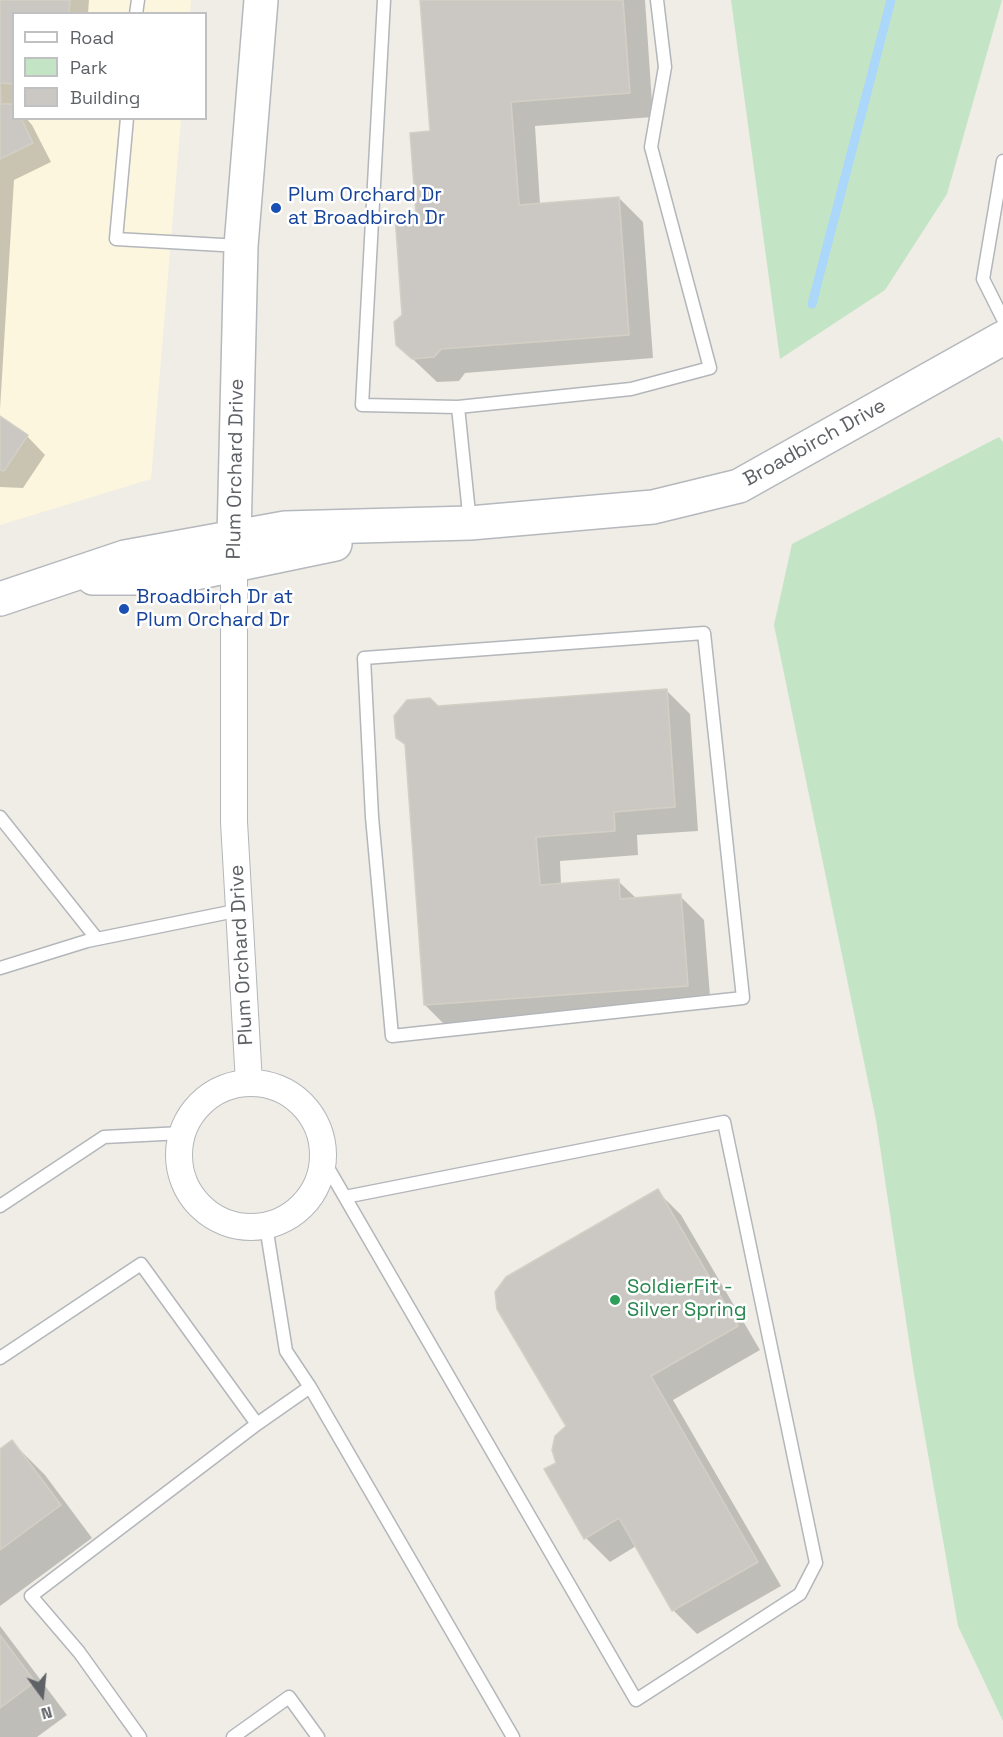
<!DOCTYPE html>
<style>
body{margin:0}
#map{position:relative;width:1003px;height:1737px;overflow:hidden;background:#efede6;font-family:"Space Grotesk",sans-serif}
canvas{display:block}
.legend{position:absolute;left:12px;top:12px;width:195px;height:108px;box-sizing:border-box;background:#fff;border:2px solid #bfc0c2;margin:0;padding:8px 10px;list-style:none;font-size:18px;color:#5e6166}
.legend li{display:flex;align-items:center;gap:12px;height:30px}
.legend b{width:30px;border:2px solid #bfc0c2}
.north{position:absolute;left:12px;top:1665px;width:60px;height:60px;-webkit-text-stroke:4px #fff;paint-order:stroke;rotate:165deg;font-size:16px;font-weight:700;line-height:24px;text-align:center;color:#5e6166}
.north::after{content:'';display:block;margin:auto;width:21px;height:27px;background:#5e6166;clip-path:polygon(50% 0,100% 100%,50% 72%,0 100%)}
</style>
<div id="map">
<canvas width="1003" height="1737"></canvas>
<ul class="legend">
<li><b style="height:8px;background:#fff"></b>Road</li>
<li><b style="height:16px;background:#c4e5c5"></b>Park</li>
<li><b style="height:16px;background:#cbc8c3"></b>Building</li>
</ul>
<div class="north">N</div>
</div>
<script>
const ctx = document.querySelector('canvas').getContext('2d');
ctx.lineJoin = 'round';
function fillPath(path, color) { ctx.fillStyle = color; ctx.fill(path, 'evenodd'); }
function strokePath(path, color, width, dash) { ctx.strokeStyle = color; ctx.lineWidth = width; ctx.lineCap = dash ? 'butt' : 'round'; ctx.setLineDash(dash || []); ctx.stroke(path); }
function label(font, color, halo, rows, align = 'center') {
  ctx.font = font + ' "Space Grotesk",sans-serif'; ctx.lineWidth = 5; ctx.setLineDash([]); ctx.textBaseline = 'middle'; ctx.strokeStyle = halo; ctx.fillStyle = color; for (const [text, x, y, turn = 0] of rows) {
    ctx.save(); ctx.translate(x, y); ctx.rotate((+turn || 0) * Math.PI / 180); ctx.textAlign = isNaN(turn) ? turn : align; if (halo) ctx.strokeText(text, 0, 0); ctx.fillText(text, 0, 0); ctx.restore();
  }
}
fillPath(new Path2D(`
 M0 0H191L190 13 14 14V118L181 119 151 479 0 525Z`), '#fcf6de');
fillPath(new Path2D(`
 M731 0H1002L947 194 885 290 780 359Z
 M999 437 1003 442V1721L958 1626 914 1374 876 1120 774 625 792 544Z`), '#c4e5c5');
fillPath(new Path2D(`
 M0 0H89L88 14H14V118H26L32 125 51 162 14 180 0 409Z
 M421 0H645L653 117 535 126 540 204 619 198 643 222 653 358 465 373 459 381 437 382 397 344 404 316 431 133Z
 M0 418 27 436 45 455 23 488 0 487Z
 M666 690 690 714 698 831 637 835 638 855 560 861 561 885 618 881 637 899 680 896 704 920 711 1009 449 1029 425 1005 407 747 397 738 438 707Z
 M657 1191 681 1215 760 1350 673 1400 781 1586 697 1634 673 1610 636 1546 610 1562 586 1538 557 1464 568 1427Z
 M12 1442 45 1475 92 1538 0 1606V1450Z
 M0 1626 67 1715 37 1737H0Z`), '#0003');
strokePath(new Path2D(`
 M812 304 891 0`), '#abd7fa', 9);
const building = new Path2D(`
 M0 0H70L69 14H14V84L0 83Z
 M420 0H623L630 93 511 102 519 205 619 197 629 335 441 349 434 357 412 359 396 345 394 322 402 315 395 215 416 213 410 133 430 131Z
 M0 83 1 104H14V118H21L33 143 0 159Z
 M0 416 28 435 4 471 0 470Z
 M667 689 675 807 614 812 615 831 536 837 540 885 619 879 620 899 681 894 688 986 424 1005 405 744 396 738 394 716 407 700 430 698 438 706Z
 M658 1189 738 1326 651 1376 758 1562 672 1611 619 1518 584 1539 544 1469 556 1463 552 1450 555 1436 566 1426 497 1309 495 1292 506 1277Z
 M12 1440 61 1505 0 1550V1449Z
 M0 1635 35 1682 0 1708Z`);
fillPath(building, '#cbc8c3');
strokePath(building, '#d4cfc5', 1.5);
const lane = new Path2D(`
 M384 0 362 405 458 407
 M136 14 138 0
 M127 118 116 239 240 246
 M1003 161 983 279 1003 319
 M470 523 458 407 631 389 710 368 651 147 665 67 657 0
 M704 633 743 998 392 1036 372 817 364 658Z
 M0 817 97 939
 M0 968 87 941 240 910
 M324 1161 636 1700 800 1594 816 1563 724 1122 345 1197
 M0 1206 104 1137 182 1133
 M0 1358 141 1264 257 1424
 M310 1387 513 1737
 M140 1737 79 1652 31 1596 257 1424 310 1387 286 1351 266 1226
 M233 1737 289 1697 318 1737`);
const street = new Path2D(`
 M234 546V822L249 1083
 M179 1155a72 72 0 1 1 144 0a72 72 0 1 1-144 0Z`);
const secondary = new Path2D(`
 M234 537 241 246 261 0
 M93 578H171L335 544
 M0 599 125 557 285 528 470 523 653 507 739 486 1003 338`);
strokePath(lane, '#b3b6ba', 15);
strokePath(street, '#b3b6ba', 28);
strokePath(secondary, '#b5b8bd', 36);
strokePath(lane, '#fff', 12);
strokePath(street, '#fff', 26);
strokePath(secondary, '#fff', 33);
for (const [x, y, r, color] of [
 [276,208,6,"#1a4fb4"],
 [124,609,6,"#1a4fb4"],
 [615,1300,6,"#2e9e5b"]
]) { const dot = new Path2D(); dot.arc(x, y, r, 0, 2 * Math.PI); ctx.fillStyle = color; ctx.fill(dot); strokePath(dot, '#fff', 2); }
label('20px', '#164399', '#fff', [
 ["Plum Orchard Dr",288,196],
 ["at Broadbirch Dr",288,219],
 ["Broadbirch Dr at",136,598],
 ["Plum Orchard Dr",136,621]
], 'left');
label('20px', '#5e6166', '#fff', [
 ["Broadbirch Drive",815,443,-29],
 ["Plum Orchard Drive",236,469,-89],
 ["Plum Orchard Drive",242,955,-93]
]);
label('20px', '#27864d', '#fff', [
 ["SoldierFit -",627,1288],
 ["Silver Spring",627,1311]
], 'left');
</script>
